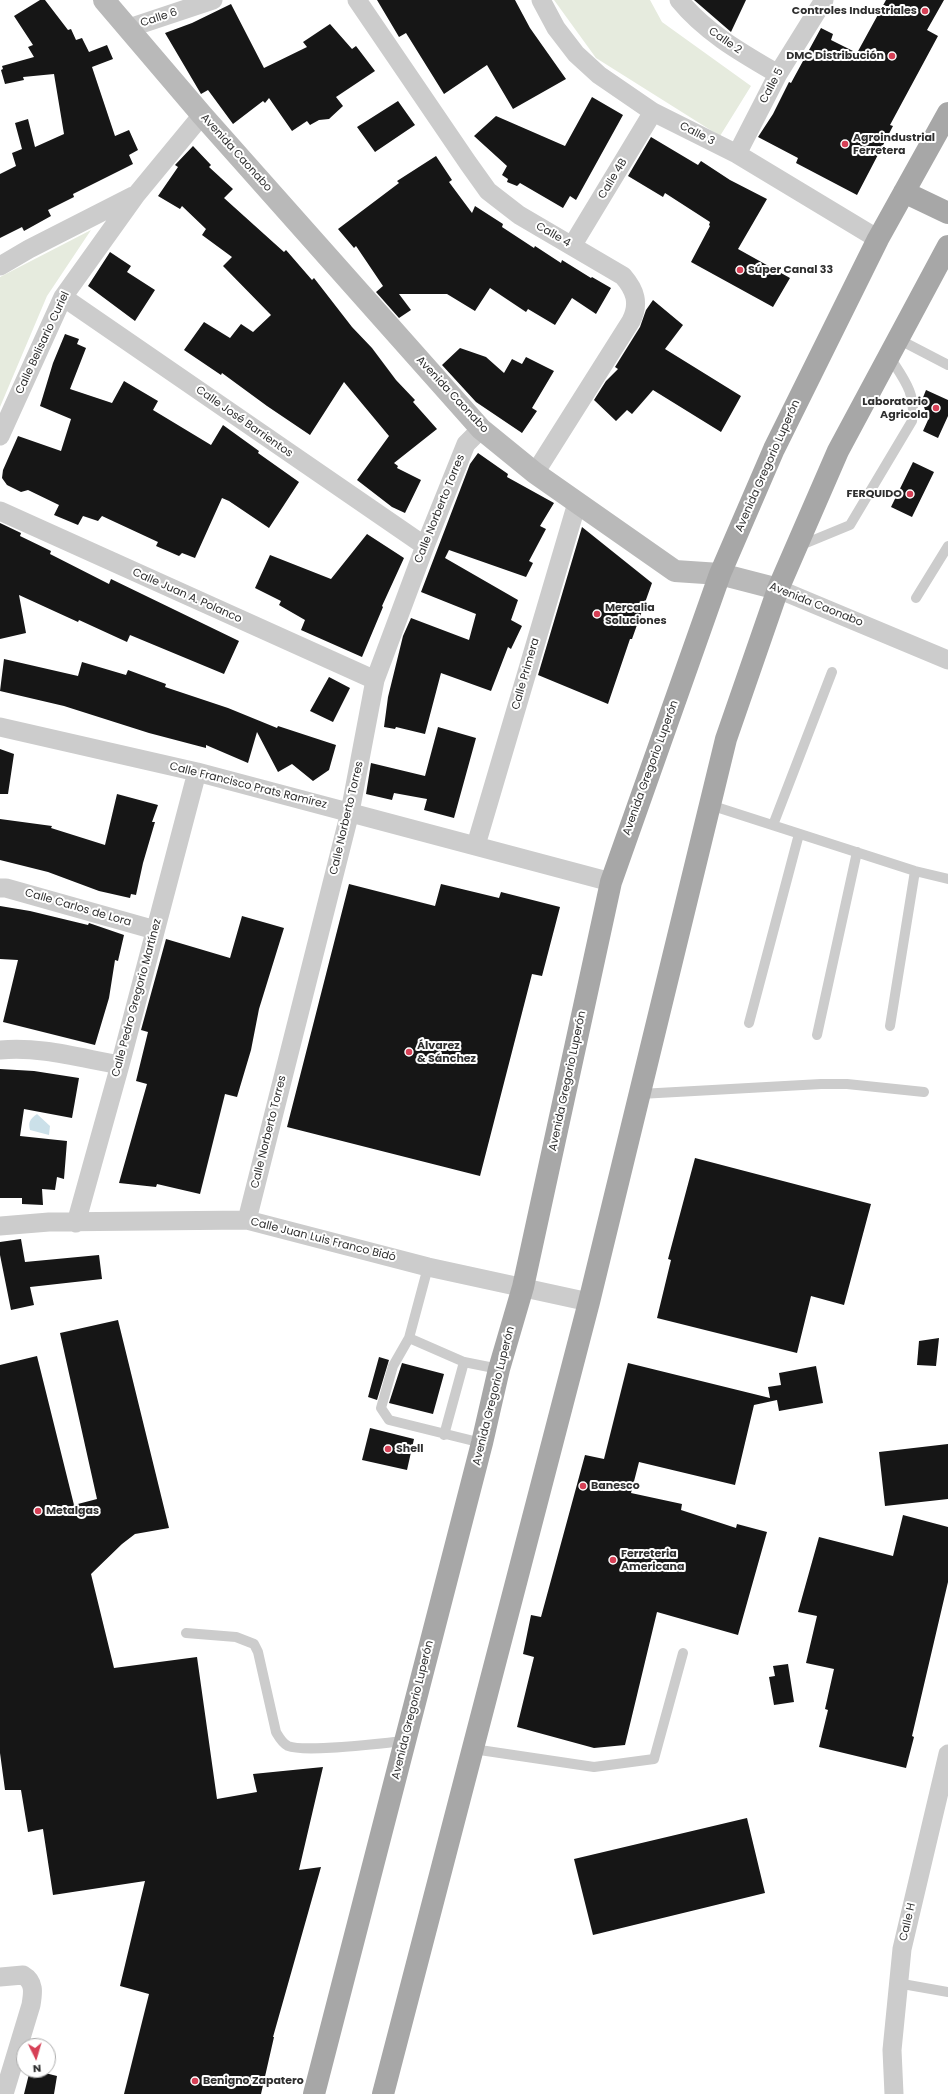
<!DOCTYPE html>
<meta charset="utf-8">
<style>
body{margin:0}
#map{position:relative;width:948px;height:2094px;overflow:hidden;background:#fff;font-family:Poppins,sans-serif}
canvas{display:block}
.north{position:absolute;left:16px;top:2038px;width:40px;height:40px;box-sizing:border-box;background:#fff;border:1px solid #acacac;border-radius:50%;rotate:175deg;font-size:11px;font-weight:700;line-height:16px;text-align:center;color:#2f2f2f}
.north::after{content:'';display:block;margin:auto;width:14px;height:18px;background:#d64056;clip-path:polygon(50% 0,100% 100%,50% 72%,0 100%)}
</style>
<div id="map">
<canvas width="948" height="2094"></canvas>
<div class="north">N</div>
</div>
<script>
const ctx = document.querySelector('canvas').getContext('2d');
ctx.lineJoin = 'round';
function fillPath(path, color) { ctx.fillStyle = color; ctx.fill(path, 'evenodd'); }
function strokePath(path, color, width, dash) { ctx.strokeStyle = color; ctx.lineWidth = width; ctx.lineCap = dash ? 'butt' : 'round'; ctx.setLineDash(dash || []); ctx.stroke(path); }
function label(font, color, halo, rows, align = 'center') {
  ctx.font = font + ' Poppins,sans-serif'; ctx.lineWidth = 4; ctx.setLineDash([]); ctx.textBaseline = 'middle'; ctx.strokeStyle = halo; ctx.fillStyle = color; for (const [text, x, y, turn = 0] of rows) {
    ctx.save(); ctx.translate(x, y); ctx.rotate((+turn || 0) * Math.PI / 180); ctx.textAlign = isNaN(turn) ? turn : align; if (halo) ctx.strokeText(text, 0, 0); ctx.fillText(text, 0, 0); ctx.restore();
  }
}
fillPath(new Path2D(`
 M554 0H650L662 22 751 86 720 136 596 58Z
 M91 230 47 296 0 407V277Z`), '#e6ebde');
fillPath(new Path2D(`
 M37 1114 50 1126 49 1135 30 1130C28 1122 30 1119 37 1114Z`), '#cbe0e9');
fillPath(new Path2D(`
 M40 0H45L68 30 71 29 76 40 82 38 89 52 107 45 113 59 92 67 115 136 129 130 138 150 129 155 133 164 73 194 74 197 48 210 51 216 24 231 22 227 0 238V174L16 166 12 153 22 149 15 123 28 119 35 147 64 134 54 74 23 77 24 80 5 84 1 70 3 69 2 66 34 57 28 47 33 45 14 16Z
 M377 0H515L530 28 566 79 513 109 487 65 444 94 406 33 399 37Z
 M694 0H746L731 32Z
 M886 0H944L927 30 938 36 890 125 893 126 857 195 796 163 798 158 758 137 773 114 789 82 791 83 821 28 833 34 831 40 857 53Z
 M231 4 264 68 307 47 303 42 330 24 352 49 356 46 375 71 336 97 343 106 329 119 319 120 310 125 307 121 292 131 269 98 265 103 263 101 233 124 208 90 201 94 165 33 192 23Z
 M592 97 623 115 576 200 570 196 563 208 520 183 517 186 507 182 508 179 502 175 507 166 474 136 496 116 565 146Z
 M398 101 415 125 375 152 357 127Z
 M651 137 698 165 701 161 730 180 767 199 738 249 790 278 773 307 691 262 710 226 709 225 710 222 665 193 663 197 628 176Z
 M193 146 211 165 209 167 233 189 224 198 284 252 286 250 312 280 314 278 352 327 372 348 396 380 415 400 413 402 437 429 394 463 398 466 397 468 421 480 405 513 392 507 357 480 389 436 344 382 310 435 267 406 222 373 221 375 184 350 204 322 230 338 241 324 253 332 271 315 223 266 232 257 202 235 206 229 182 206 180 209 158 196 178 167 175 165Z
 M436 156 452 180 449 182 472 213 475 206 503 224 502 227 534 248 535 246 561 263 562 260 591 278 592 277 611 288 596 314 572 298 555 325 528 309 526 312 490 288 475 311 447 294H399L411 310 399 318 376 292 383 286 356 246 354 248 338 229 399 183 397 181Z
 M110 252 131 266 127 272 155 290 135 321 88 286Z
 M653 300 683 325 665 349 741 396 721 432 653 390 632 414 627 410 616 421 594 400 606 381 618 369 615 367 640 327 646 310Z
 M65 334 79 339 77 344 86 348 70 389 112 403 124 381 158 401 153 410 211 445 223 425 259 451 258 453 299 482 269 528 229 501 222 498 195 558 182 553 179 556 156 546 158 542 102 516 98 521 83 516 78 525 54 515 59 505 28 490 21 492 7 485 2 478 3 470 18 436 61 451 71 419 40 406 53 363Z
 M460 348 486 357 504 373 512 359 522 364 526 357 554 371 532 408 537 411 522 433 476 402 442 365Z
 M926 390 948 400V416L938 438 923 431 928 420 922 400Z
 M478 453 508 474 507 477 554 503 540 526 546 529 529 561 533 563 526 577 449 550 445 558 518 600 511 620 522 626 511 649 508 647 491 691 441 673 425 734 396 727 395 729 384 727 388 697 403 636 411 618 469 640 476 614 421 592 470 464Z
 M913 462 934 472 912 517 891 507Z
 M0 523 21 533 20 536 51 551 50 554 109 584 111 579 239 641 224 674 130 635 127 642 79 620 78 622 19 595 26 633 0 639Z
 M582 527 652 583 632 639H630L608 704 538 675Z
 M367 534 404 558 382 606 383 607 362 657 301 630 305 620 279 605 281 601 255 588 270 555 331 579Z
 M4 659 78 676 82 662 126 675 128 670 166 684 165 687 228 708 277 728 278 726 336 745 329 770 313 781 292 764 278 772 257 732 248 763 206 745V748L149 733 64 706 0 691Z
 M329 677 350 688 333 722 310 711Z
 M438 727 476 738 454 818 424 810 427 799 394 793 392 800 366 794 371 763 425 776Z
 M0 749 14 754 8 794H0Z
 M117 794 158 805 152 822H155L143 863 136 895 131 894 130 898 99 891 48 872 0 860V819L52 826 51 828 105 845Z
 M349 884 435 906 441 884 499 898 501 892 560 907 542 976 532 974 480 1176 287 1127Z
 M0 906 30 911 88 925 89 923 124 935 118 961 115 960 109 998 95 1045 3 1022 18 960 0 959Z
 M242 916 284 928 259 1009 251 1050 237 1097 225 1094 200 1194 157 1184 156 1187 119 1183 147 1084 136 1081 148 1032 141 1030 166 939 230 958Z
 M0 1069 34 1071 79 1078 72 1118 24 1109 20 1136 67 1141 64 1179 57 1177 55 1190 42 1189 43 1205 22 1204V1198H0Z
 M695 1158 871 1204 844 1305 811 1296 797 1353 657 1318 671 1260 668 1259Z
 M21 1239 25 1262 99 1255 102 1279 30 1287 34 1305 11 1310 0 1255V1242Z
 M118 1320 169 1528 135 1534 122 1544 91 1574 114 1668 197 1657 217 1799 257 1792 253 1774 323 1767 299 1870 321 1867 273 2037H274L261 2094H124L149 1994 120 1986 145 1881 53 1895 43 1829 28 1832 21 1790H5L0 1753V1365L37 1356 74 1505 97 1499 60 1333Z
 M939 1338 936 1366 917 1365 919 1341Z
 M379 1357 389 1360 377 1400 368 1397Z
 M402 1363 444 1374 433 1414 389 1403Z
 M628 1363 770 1398 768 1387 781 1385 779 1373 816 1366 823 1403 779 1411 777 1400 754 1405 735 1485 639 1462 631 1493 682 1504 681 1510 736 1528 737 1524 767 1532 738 1635 657 1612 625 1745 594 1748 517 1727 534 1657 523 1654 531 1615 541 1617 585 1455 604 1459Z
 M370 1428 414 1439 407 1470 362 1460Z
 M948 1444V1499L885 1506 879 1452Z
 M903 1515 948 1527V1582L912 1736 914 1737 906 1768 819 1747 828 1710 825 1709 834 1669 806 1663 817 1616 798 1612 819 1537 893 1556Z
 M788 1664 794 1702 774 1705 769 1677 775 1676 773 1666Z
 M747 1818 765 1893 593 1935 574 1859Z
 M30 2070H45V2073L57 2076 54 2094H24Z`), '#161616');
strokePath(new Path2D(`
 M898 339 948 365
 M799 546 850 525 912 421C917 394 903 378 889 356
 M916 598 948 546
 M710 805 915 871 948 879
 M773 825 832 672
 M749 1023 799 834
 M890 1026 915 871
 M817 1035 857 852
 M640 1094 821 1084H847L924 1092
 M428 1267 409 1338 464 1362 499 1369
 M409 1338 393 1366 381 1408 389 1420 482 1443
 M444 1435 464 1362
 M186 1633 236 1637 254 1644 258 1652 276 1732C279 1737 282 1743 288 1746 305 1753 382 1743 405 1741
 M473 1749 594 1767 654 1759 683 1653
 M897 1983 948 1992`), '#ccc', 10);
strokePath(new Path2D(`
 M357 0 468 163 488 191 519 215 623 276C635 290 640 303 631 321L535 473
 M541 0 556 28 576 54 599 75 653 112 737 154 878 239
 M679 0C706 33 742 53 778 74
 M129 28 213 0
 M737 154 778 74 824 0
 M572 246 653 112
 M0 266 29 249 133 196
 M63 297 425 546
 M0 436 63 297 136 195 202 115
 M0 511 375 680
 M778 589 948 660
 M0 727 197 772 611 882
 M476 845 577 503
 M0 888H6L155 930
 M0 1050C40 1046 80 1058 120 1065
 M247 1220 350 812 375 680 425 546 466 444 481 429
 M76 1223 120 1065 197 772
 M0 1226 49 1222 247 1220 428 1267 589 1302
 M0 1977 23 1975C35 1982 33 1993 31 2005L4 2094
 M894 2094 892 2050 902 1949 948 1754`), '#ccc', 19);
strokePath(new Path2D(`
 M104 0 202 115 481 429 535 473 675 571 720 574 778 589`), '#b9b9b9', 22);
strokePath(new Path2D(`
 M904 192 948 213
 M314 2094 482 1443 499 1369 523 1287 611 882 720 574 774 449 878 239 948 113
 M383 2094 589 1302 726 739 778 589 838 451 948 246`), '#a7a7a7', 22);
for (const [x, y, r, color] of [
 [925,11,4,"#d64056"],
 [892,56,4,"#d64056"],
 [845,144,4,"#d64056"],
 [740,270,4,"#d64056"],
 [936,408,4,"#d64056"],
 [910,494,4,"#d64056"],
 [597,614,4,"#d64056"],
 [409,1052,4,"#d64056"],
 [388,1449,4,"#d64056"],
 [583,1486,4,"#d64056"],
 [38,1511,4,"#d64056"],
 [613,1560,4,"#d64056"],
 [195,2081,4,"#d64056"]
]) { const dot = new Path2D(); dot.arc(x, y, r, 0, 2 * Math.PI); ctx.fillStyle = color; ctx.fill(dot); strokePath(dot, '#fff', 1.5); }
label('bold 11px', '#2f2f2f', '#fff', [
 ["Controles Industriales",917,11,"right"],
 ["DMC Distribución",884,56,"right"],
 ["Agroindustrial",853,138],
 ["Ferretera",853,151],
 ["Súper Canal 33",748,270],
 ["Laboratorio",928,402,"right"],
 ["Agricola",928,415,"right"],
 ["FERQUIDO",902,494,"right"],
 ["Mercalia",605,608],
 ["Soluciones",605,621],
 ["Álvarez",417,1046],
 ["& Sánchez",417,1059],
 ["Shell",396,1449],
 ["Banesco",591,1486],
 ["Metalgas",46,1511],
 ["Ferreteria",621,1554],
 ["Americana",621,1567],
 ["Benigno Zapatero",203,2081]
], 'left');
label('11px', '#2f2f2f', '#fff', [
 ["Calle 6",159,18,-18],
 ["Calle 2",725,41,35],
 ["Calle 5",772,86,-62],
 ["Calle 3",697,134,27],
 ["Avenida Caonabo",236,153,48],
 ["Calle 4B",613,179,-59],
 ["Calle 4",553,235,30],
 ["Calle Belisario Curiel",43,343,-65],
 ["Avenida Caonabo",452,395,47],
 ["Calle José Barrientos",244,422,35],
 ["Avenida Gregorio Luperón",768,466,-66],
 ["Calle Norberto Torres",440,509,-68],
 ["Calle Juan A. Polanco",187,596,24],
 ["Avenida Caonabo",816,605,22],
 ["Calle Primera",526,674,-74],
 ["Avenida Gregorio Luperón",651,768,-70],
 ["Calle Francisco Prats Ramírez",248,786,14],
 ["Calle Norberto Torres",347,818,-77],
 ["Calle Carlos de Lora",78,908,16],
 ["Calle Pedro Gregorio Martínez",137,998,-75],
 ["Avenida Gregorio Luperón",568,1081,-78],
 ["Calle Norberto Torres",269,1132,-76],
 ["Calle Juan Luis Franco Bidó",323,1240,14],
 ["Avenida Gregorio Luperón",494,1396,-76],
 ["Avenida Gregorio Luperón",413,1710,-76],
 ["Calle H",908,1922,-77]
]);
</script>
